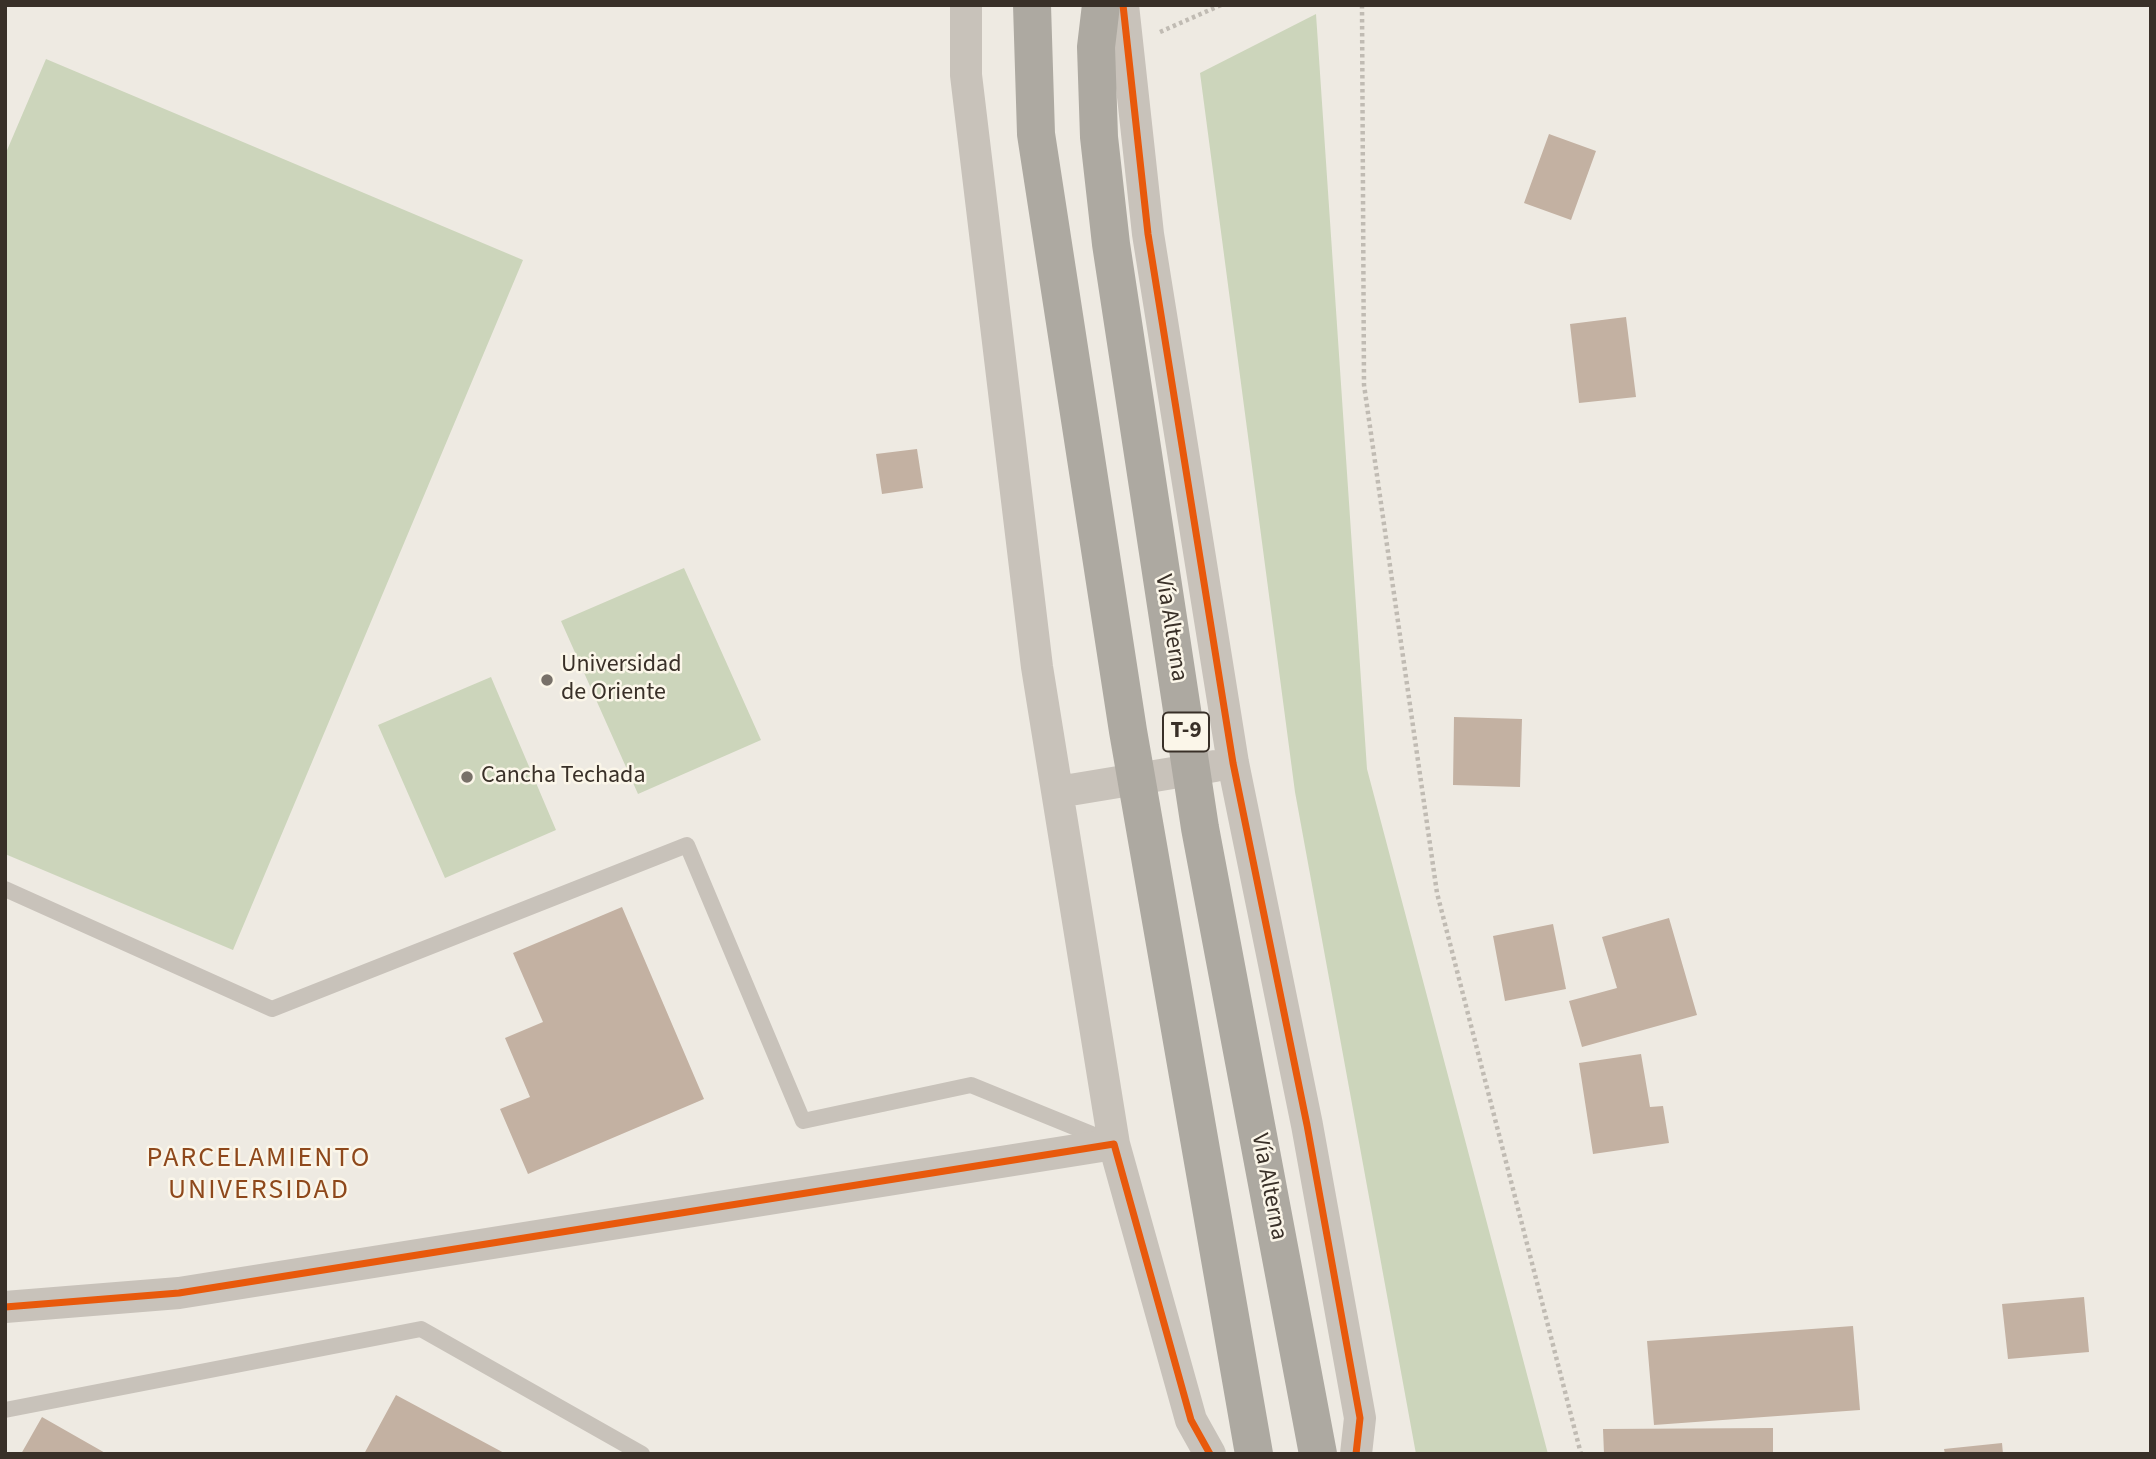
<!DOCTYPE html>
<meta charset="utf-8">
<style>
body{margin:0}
#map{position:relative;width:2156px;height:1459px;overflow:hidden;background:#eeeae2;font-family:"Source Sans 3",sans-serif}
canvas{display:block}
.frame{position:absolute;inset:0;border:7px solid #393028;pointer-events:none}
</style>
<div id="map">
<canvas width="2156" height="1459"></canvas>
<div class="frame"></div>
</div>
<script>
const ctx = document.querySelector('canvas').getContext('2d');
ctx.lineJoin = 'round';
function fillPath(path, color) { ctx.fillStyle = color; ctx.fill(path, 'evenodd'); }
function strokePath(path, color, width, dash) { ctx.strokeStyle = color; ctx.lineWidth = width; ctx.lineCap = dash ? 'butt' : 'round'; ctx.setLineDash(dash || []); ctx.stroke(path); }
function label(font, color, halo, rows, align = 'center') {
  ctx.font = font + ' "Source Sans 3",sans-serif'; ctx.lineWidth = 5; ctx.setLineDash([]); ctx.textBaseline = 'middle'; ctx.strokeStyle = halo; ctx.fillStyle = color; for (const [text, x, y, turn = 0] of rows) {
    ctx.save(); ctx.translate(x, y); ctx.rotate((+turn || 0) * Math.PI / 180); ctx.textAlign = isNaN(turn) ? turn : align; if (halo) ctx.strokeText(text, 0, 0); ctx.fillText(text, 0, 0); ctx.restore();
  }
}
fillPath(new Path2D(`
 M1316 14 1367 769 1548 1454H1416L1295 792 1200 73Z
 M46 59 523 260 233 950 5 854V155Z
 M684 568 761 740 638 794 561 621Z
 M491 677 556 830 445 878 378 725Z`), '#ccd5bb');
fillPath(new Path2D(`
 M1549 134 1596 151 1571 220 1524 203Z
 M1626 317 1636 397 1579 403 1570 324Z
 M917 449 923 488 882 494 876 454Z
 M1454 717 1522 719 1520 787 1453 785Z
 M622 907 704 1099 528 1174 500 1109 530 1097 505 1038 543 1022 513 953Z
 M1669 918 1697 1015 1582 1047 1569 1001 1617 988 1602 937Z
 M1553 924 1566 989 1505 1001 1493 936Z
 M1641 1054 1650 1107 1663 1106 1669 1143 1593 1154 1579 1063Z
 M2084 1297 2089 1352 2008 1359 2002 1304Z
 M1853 1326 1860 1410 1654 1425 1647 1341Z
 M396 1395 506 1454H364Z
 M42 1417 107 1454H21Z
 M1773 1428V1454H1604L1603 1429Z
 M2002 1443 2003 1454H1945L1944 1449Z`), '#c3b1a2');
strokePath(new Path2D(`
 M1362 5 1364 385 1437 893 1581 1454
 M1160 32 1221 5`), '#c0bbb3', 4.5, [3.5, 3.5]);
strokePath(new Path2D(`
 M5 889 272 1009 687 845 803 1121 971 1085 1106 1140
 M5 1410 421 1329 642 1454`), '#c8c2ba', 16);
strokePath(new Path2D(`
 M966 5V75L1037 667 1114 1144
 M1123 5 1148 234 1233 763 1307 1125 1360 1418 1356 1454
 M1058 792 1215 766
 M5 1307 179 1293 1114 1144 1191 1420 1210 1454`), '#c8c2ba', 32);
strokePath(new Path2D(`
 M1032 5 1036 134 1128 731 1254 1454
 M1101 5 1096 47 1099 137 1111 244 1200 828 1318 1454`), '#ada9a1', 38);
strokePath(new Path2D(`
 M1123 5 1148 234 1233 763 1307 1125 1360 1418 1356 1454
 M5 1307 179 1293 1114 1144 1191 1420 1210 1454`), '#e8590c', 7);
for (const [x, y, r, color] of [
 [547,680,7,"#787169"],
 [467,777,7,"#787169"]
]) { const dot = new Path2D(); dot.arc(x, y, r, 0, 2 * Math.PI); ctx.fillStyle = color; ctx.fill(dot); strokePath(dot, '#fbf6e9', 2.5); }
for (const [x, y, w] of [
 [1186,732,46]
]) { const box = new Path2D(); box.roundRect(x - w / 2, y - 19.5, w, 39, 5); ctx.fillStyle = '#fbf6e9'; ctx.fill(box); strokePath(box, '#393028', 2); }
label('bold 23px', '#393028', null, [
 ["T-9",1186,732]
]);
label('24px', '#393028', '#fbf6e9', [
 ["Vía Alterna",1170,628,81],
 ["Vía Alterna",1268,1187,79]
]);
label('24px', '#393028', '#fbf6e9', [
 ["Universidad",561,666],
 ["de Oriente",561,694],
 ["Cancha Techada",481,777]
], 'left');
ctx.letterSpacing = '2px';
label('28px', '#8e481b', '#fbf6e9', [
 ["PARCELAMIENTO",259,1160],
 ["UNIVERSIDAD",259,1192]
]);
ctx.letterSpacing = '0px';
</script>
